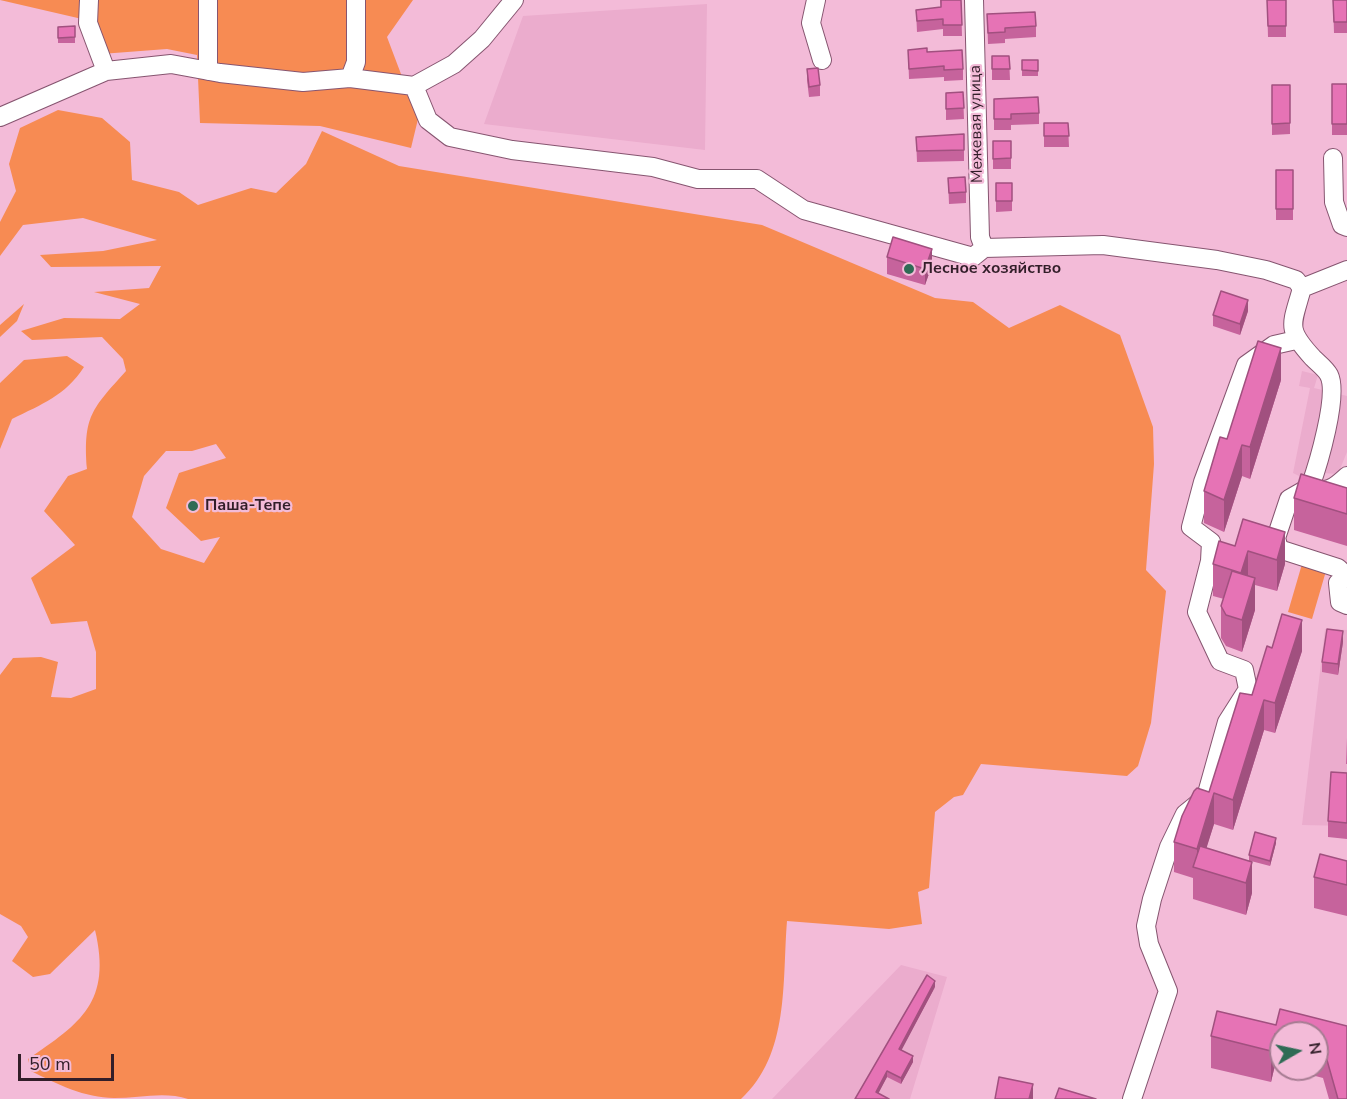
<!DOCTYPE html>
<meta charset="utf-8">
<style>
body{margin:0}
#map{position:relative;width:1347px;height:1099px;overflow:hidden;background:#f3bbd8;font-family:"Nunito Sans",sans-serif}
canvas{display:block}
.north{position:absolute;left:1269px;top:1021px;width:60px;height:60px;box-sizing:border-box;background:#f3bbd8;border:2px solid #a67c92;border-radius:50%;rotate:81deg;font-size:16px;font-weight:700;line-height:24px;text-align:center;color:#321e29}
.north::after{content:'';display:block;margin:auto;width:21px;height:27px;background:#2f6b55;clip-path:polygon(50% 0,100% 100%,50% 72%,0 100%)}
.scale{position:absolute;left:18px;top:1054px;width:96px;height:27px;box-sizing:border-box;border:3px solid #321e29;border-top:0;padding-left:8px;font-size:18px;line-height:21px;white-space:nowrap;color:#321e29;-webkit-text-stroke:4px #f3bbd8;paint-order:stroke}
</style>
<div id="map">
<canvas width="1347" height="1099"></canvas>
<div class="north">N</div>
<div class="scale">50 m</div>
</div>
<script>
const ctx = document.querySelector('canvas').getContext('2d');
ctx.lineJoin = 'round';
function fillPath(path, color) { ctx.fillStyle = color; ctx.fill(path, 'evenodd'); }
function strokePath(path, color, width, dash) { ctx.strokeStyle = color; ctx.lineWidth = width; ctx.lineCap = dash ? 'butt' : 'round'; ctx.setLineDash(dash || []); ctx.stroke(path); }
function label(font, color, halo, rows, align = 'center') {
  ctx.font = font + ' "Nunito Sans",sans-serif'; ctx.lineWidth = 4.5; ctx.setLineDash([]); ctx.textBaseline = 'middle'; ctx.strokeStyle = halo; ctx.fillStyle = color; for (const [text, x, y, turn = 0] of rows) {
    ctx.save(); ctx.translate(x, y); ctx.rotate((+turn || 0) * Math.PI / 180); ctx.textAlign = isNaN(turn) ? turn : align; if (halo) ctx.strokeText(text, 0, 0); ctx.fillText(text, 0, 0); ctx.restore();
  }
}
fillPath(new Path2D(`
 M707 4 705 150 484 124 523 16Z
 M1302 371 1318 375 1314 388 1347 396V452L1338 474 1322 473 1309 481 1293 473 1310 388 1299 386Z
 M1325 629 1347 630V826L1302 825Z
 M901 965 947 977 910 1099H772Z`), '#ebaccd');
fillPath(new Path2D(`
 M0 0H413L387 37 418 119 411 148 320 126 200 123 197 55 167 49 101 54 95 22Z
 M58 110 102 118 130 142 132 180 179 192 198 205 251 188 276 193 306 164 322 131 399 166 762 225 935 298 973 302 1009 328 1060 305 1120 335 1153 427 1154 464 1146 570 1166 591 1151 723 1138 766 1127 776 981 764 963 795 954 797 935 812 929 888 918 892 922 924 889 929 787 921C782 982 790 1054 741 1099H188C165 1091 139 1098 114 1098 85 1098 57 1084 31 1071L28 1059C81 1023 112 1002 95 930L50 974 33 977 12 961 28 937 21 926 0 914V675L13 658 41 657 58 662 51 697 71 698 96 689V652L87 621 51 624 31 578 75 545 44 511 68 476 87 469C83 416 92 409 126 371L123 359 102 337 32 340 21 331 64 318 120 319 140 304 94 292 149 288 161 266 51 267 40 255 103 251 157 240 83 218 23 225 0 256V222L16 191 9 164 20 128ZM216 444 226 458 179 473 166 508 201 541 220 537 204 563 161 549 132 517 144 476 166 451H192Z
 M24 304 17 321 0 337V325Z
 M67 356 84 367C65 396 42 404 12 419L0 449V383L24 360Z
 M1302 564 1326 571 1312 619 1288 612Z`), '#f78b53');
const minor = new Path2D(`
 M89 0 88 23 106 71
 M816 0 811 23 822 60
 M974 0 980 237 984 248
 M208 71V0
 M350 78 356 62V0
 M414 86 428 120 450 137 512 150 653 167 698 179H757L804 210 973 257 984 248 1103 245 1217 260 1266 270 1296 280 1302 288 1347 270
 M414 86 454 64 482 39 514 0
 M0 117 106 71 171 64 220 73 303 82 350 78 414 86
 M1333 158 1334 202 1342 225 1347 227
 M1302 288C1292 325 1285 328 1313 358 1318 363 1326 369 1329 375 1339 395 1318 465 1310 487 1327 494 1334 488 1347 476
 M1310 487 1289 499 1276 538 1279 549 1338 568 1347 577
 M1347 577 1338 583 1340 602 1347 605
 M1132 1099 1168 991 1149 944 1146 926 1152 899 1169 847 1185 814 1206 797 1227 722 1248 689 1244 670 1220 661 1197 612 1210 561 1211 542 1191 527 1203 482 1246 365 1274 345 1296 340`);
strokePath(minor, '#865570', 20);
strokePath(minor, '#fff', 18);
fillPath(new Path2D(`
 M940 0H961L962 36H943V29L917 32 916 10 941 7Z
 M1267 0H1286V37H1268Z
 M1333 0H1347V33H1334Z
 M987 14 1036 26V37L1005 39V43L988 44Z
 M75 26V43H58V27Z
 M908 50 927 52 963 69V80L944 81V77L909 79Z
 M992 56H1009L1010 80H992Z
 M1022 60H1038V76H1022Z
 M807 69 820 85V96L809 97 807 80Z
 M1332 84H1347V135H1332Z
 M1272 85H1290V134L1272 135Z
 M963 92 964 119 946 120V93Z
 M994 99 1039 113V124L1011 125V130H994Z
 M1044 123H1068L1069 147H1044Z
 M964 134V161L917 162 916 137Z
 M993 141H1011V169H993Z
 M1276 170H1293V220H1276Z
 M948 178 966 192V203L949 204Z
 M996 183H1012V211L996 212Z
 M887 257 932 265 925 285 887 274Z
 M1248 311 1240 335 1213 326V315Z
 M1281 380 1250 479 1242 476 1224 532 1204 523V491L1227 439Z
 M1347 488V546L1294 530V498Z
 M1243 519 1285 564 1277 591 1255 585V610L1242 652 1226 646 1221 638V606L1224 599 1213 596V564L1235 546Z
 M1343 642 1338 675 1322 672V662Z
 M1272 648 1302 651 1275 733 1264 730 1233 830 1214 824 1206 848 1249 861V855L1276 843 1270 866 1251 861 1252 893 1246 915 1193 899V878L1174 872V842L1209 792Z
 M1347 738V764H1346Z
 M1347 773V839L1328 837V821Z
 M1347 861V916L1314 908V877Z
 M935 987 901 1050 913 1062 901 1084 887 1077 878 1093 855 1099Z
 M1276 1025 1347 1026V1099H1329L1323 1078 1289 1069H1317V1033H1281V1067L1275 1065 1271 1082 1211 1068V1036Z`), '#c6639c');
fillPath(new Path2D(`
 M932 249V265L925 285V269Z
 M1248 300V311L1240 335V324Z
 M1281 348V380L1250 479V447Z
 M1242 445V476L1224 532V500Z
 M1285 532V564L1277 591V560Z
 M1248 551V583L1241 573Z
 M1255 578V610L1242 652V620Z
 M1302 620V651L1275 733V703Z
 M1343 631V642L1338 675V664Z
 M1264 700V730L1233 830V800Z
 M1214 793V824L1200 869 1197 868V849Z
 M1276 838V843L1270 866V861Z
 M1252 862V893L1246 915V883Z
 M935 981V987L899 1055V1049Z
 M1275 1034V1065L1271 1082V1051Z
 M913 1056V1062L901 1084V1078Z
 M887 1071V1077L876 1098V1092Z
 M1033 1084V1099H1029Z`), '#a1507f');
const building = new Path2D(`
 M941 0H961L962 25H943V19L917 21 916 10 941 7Z
 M1267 0H1286V26H1268Z
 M1333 0H1347V22H1334Z
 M1035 12 1036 26 1005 28V32L988 33 987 14Z
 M75 26V37L58 38V27Z
 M927 48V52L962 50 963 69 944 70V66L909 69 908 50Z
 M992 56H1009L1010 69H992Z
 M1022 60H1038V71L1022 70Z
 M818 68 820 85 809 87 807 69Z
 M1332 84H1347V124H1332Z
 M1272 85H1290V123L1272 124Z
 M963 92 964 108 946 109V93Z
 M1038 97 1039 113 1011 114V119H994V99Z
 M1044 123H1068L1069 136H1044Z
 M964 134V150L917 151 916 137Z
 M993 141H1011V158L993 159Z
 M1276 170H1293V209H1276Z
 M965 177 966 192 949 193 948 178Z
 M996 183H1012V201H996Z
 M893 237 932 249 925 269 887 257Z
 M1221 291 1248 300 1240 324 1213 315Z
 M1258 341 1281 348 1250 447 1242 445 1224 500 1204 491 1220 437 1227 439Z
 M1301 474 1347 488V514L1294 498Z
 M1243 519 1285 532 1277 560 1248 551 1241 573 1213 564 1219 541 1235 546Z
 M1232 571 1255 578 1242 620 1226 615 1221 606Z
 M1282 614 1302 620 1275 703 1264 700 1233 800 1214 793 1197 849 1174 842 1182 816 1194 791 1197 788 1209 792 1240 693 1252 695 1267 646 1272 648Z
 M1327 629 1343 631 1338 664 1322 662Z
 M1331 772 1347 773V823L1328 821Z
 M1255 832 1276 838 1270 861 1249 855Z
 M1200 846 1252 862 1246 883 1193 867Z
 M1320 854 1347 861V885L1314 877Z
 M927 975 935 981 899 1049 913 1056 901 1078 887 1071 876 1092 889 1099H855Z
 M1280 1009 1347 1026V1099H1338L1323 1046 1317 1044V1033H1281V1035L1275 1034 1271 1051 1211 1036 1217 1011 1276 1025Z
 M999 1077 1033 1084 1029 1099H995Z
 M1059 1088 1096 1099H1055Z`);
fillPath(building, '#e673b5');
strokePath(building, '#a1507f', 1.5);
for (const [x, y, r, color] of [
 [909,269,6,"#2f6b55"],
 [193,506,6,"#2f6b55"]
]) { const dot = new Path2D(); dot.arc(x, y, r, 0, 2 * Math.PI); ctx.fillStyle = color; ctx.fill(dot); strokePath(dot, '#f3bbd8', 2); }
label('16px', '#321e29', '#f3bbd8', [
 ["Межевая улица",977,124,-91]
]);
label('bold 16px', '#321e29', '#f3bbd8', [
 ["Лесное хозяйство",921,269],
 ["Паша-Тепе",205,506]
], 'left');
</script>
